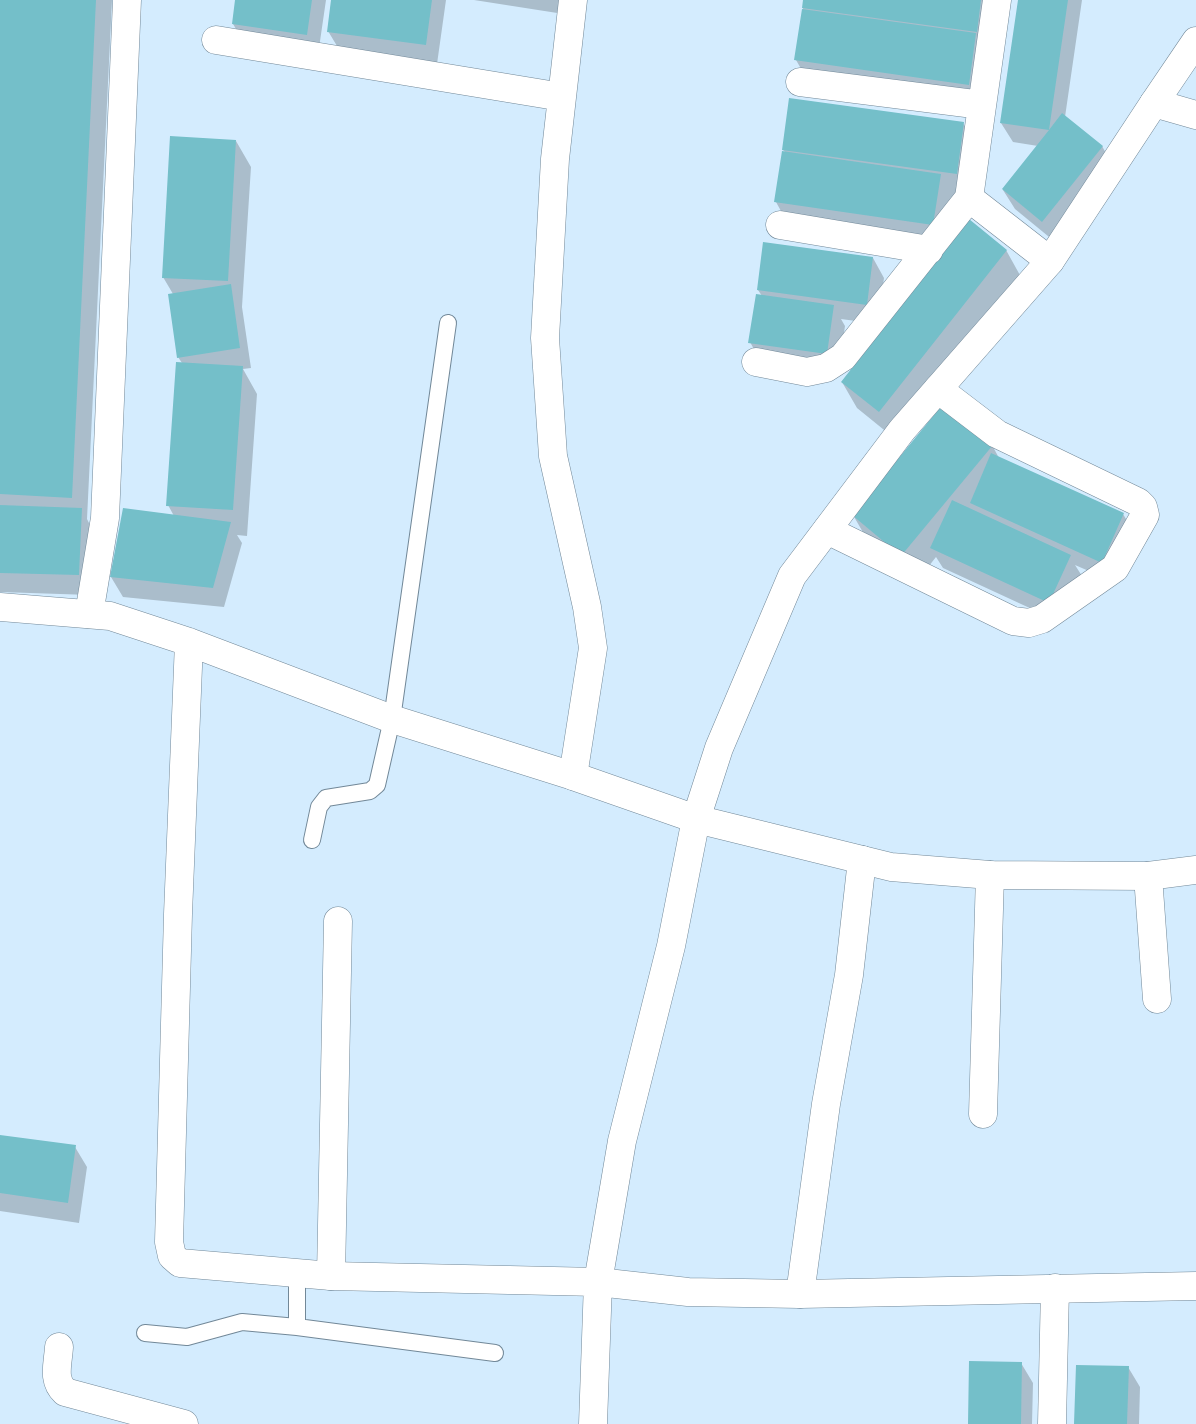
<!DOCTYPE html>
<style>
body{margin:0}
canvas{display:block;background:#d4ecfe}
</style>
<canvas width="1196" height="1424"></canvas>
<script>
const ctx = document.querySelector('canvas').getContext('2d');
ctx.lineJoin = 'round';
function fillPath(path, color) { ctx.fillStyle = color; ctx.fill(path, 'evenodd'); }
function strokePath(path, color, width, dash) { ctx.strokeStyle = color; ctx.lineWidth = width; ctx.lineCap = dash ? 'butt' : 'round'; ctx.setLineDash(dash || []); ctx.stroke(path); }
fillPath(new Path2D(`
 M0 0H112L87 519 92 529 90 595 0 592Z
 M237 0H326L318 55 245 44 233 24Z
 M332 0H446L437 64 340 51 328 31Z
 M474 0H571L570 15Z
 M804 0H994L984 110 811 86 796 60Z
 M1019 0H1082L1065 117 1102 146 1113 166 1054 241 1015 209 1003 190 1038 146 1013 142 1001 123Z
 M963 123 978 150 971 200 951 197 944 245 787 222 776 202 785 152 783 150Z
 M236 141 251 167 242 307 251 368 243 369 257 394 247 536 237 535 242 543 224 607 123 597 111 577 174 516 168 505 182 363 178 357 173 294 163 277Z
 M1006 250 1021 277 894 438 857 408 842 382Z
 M873 258 884 278 878 324 841 319 845 326 838 374 761 362 750 342 762 296 758 290Z
 M992 445 999 458 1123 514 1135 534 1114 582 1075 565 1082 576 1060 622 943 568 936 557 917 581 868 541 853 515Z
 M0 1136 75 1147 87 1167 79 1223 0 1211Z
 M1021 1363 1033 1383 1032 1424H969Z
 M1128 1367 1140 1387 1139 1424H1076Z`), '#0003');
fillPath(new Path2D(`
 M0 0H96L72 498 0 494Z
 M235 0H312L307 35 232 24Z
 M331 0H432L426 45 327 32Z
 M803 0H981L977 32 802 8Z
 M1018 0H1068L1049 130 1062 113 1103 146 1042 222 1002 189 1049 130 1000 123Z
 M802 9 976 33 969 85 794 60Z
 M789 98 964 122 957 174 782 150Z
 M170 136 236 140 228 281 162 278Z
 M782 151 941 174 933 225 774 202Z
 M969 219 1007 250 879 412 841 382Z
 M763 242 873 257 867 305 757 290Z
 M231 284 240 348 177 358 168 294Z
 M756 294 834 305 827 354 748 343Z
 M176 362 243 366 233 510 166 506Z
 M943 404 993 445 901 556 852 515Z
 M991 453 1124 513 1102 563 970 503Z
 M952 500 1071 555 1049 603 930 548Z
 M0 505 82 508 79 575 0 573Z
 M123 508 231 522 213 588 110 577Z
 M0 1135 76 1145 68 1203 0 1193Z
 M969 1361 1022 1362 1021 1424H968Z
 M1076 1365 1129 1366 1127 1424H1074Z`), '#74bfc9');
const lane = new Path2D(`
 M312 840 319 807 326 798 370 791 377 785 392 719 448 323
 M297 1274V1327
 M145 1333 187 1337 242 1322 297 1327 495 1353`);
const street = new Path2D(`
 M997 0 969 198 1050 261
 M216 40 562 97
 M800 82 982 105
 M1154 103 1196 115
 M780 225 929 250
 M756 362 807 372 826 368 843 357 969 198
 M827 530 1013 621 1029 623 1042 619 1115 568 1145 515 1143 507 1138 502 997 434 938 389
 M89 614 105 518 127 0
 M573 776 593 648 587 607 553 456 545 338 555 159 573 0
 M1148 876 1157 999
 M983 1114 990 875
 M331 1276 338 921
 M800 1294 826 1104 849 975 862 860
 M59 1347C58 1364 52 1380 65 1392L184 1424
 M1052 1424 1055 1288`);
const secondary = new Path2D(`
 M0 607 110 616 189 642 392 719 573 776 696 819 891 867 990 875 1148 876 1196 870
 M189 642 178 914 169 1242 172 1256 180 1263 331 1276 598 1282 688 1292 800 1294 1196 1286
 M593 1424 598 1282 622 1141 671 946 696 819 719 748 792 576 902 430 1050 261 1154 103 1196 41`);
strokePath(lane, '#728898', 18);
strokePath(street, '#728898', 29);
strokePath(secondary, '#728898', 29);
strokePath(lane, '#fff', 16);
strokePath(street, '#fff', 28);
strokePath(secondary, '#fff', 28);
</script>
